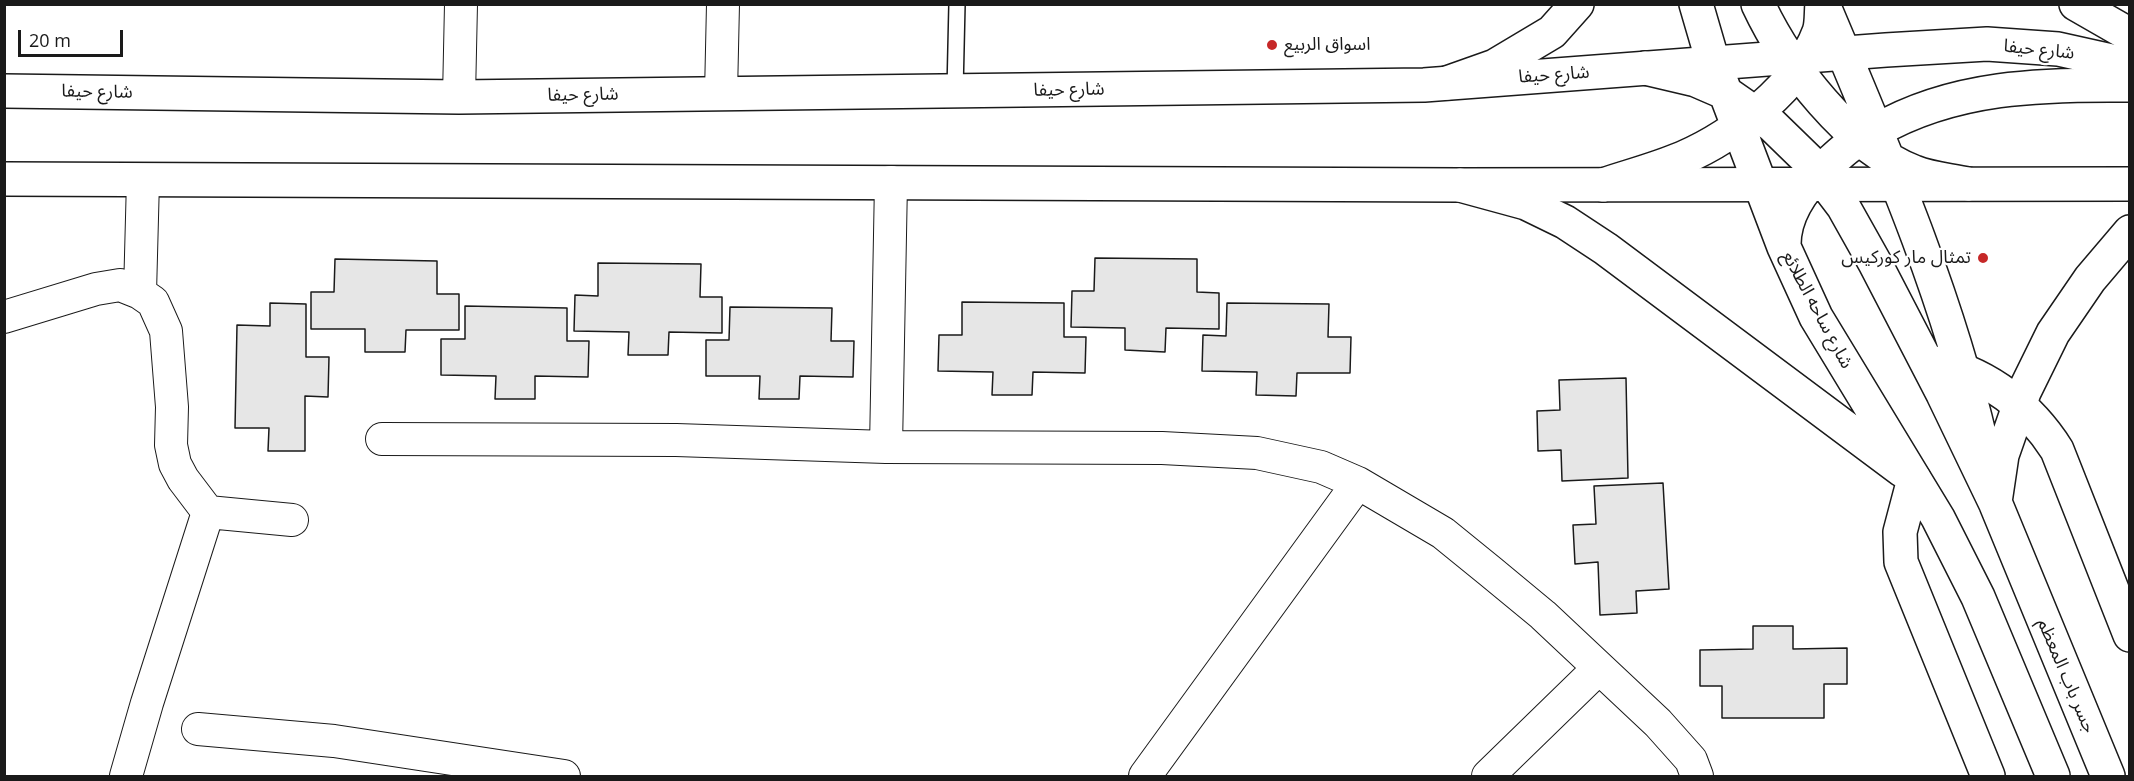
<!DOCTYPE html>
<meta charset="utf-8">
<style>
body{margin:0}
#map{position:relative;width:2134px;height:781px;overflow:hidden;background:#fff;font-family:"Open Sans",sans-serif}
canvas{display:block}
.frame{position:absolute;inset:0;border:6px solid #1a1a1a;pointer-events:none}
.scale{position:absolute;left:18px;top:30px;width:105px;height:27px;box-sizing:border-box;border:3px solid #1a1a1a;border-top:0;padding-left:8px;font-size:18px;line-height:21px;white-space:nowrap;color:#1a1a1a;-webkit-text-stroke:4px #fff;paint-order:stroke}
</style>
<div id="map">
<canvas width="2134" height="781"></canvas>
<div class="frame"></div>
<div class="scale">20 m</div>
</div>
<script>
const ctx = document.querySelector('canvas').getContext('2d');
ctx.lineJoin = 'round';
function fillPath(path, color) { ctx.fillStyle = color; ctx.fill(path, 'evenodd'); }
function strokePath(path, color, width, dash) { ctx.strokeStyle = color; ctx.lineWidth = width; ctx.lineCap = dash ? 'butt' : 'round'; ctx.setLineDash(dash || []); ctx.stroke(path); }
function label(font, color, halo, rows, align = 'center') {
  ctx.font = font + ' "Open Sans","Noto Sans Arabic",sans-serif'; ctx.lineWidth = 4.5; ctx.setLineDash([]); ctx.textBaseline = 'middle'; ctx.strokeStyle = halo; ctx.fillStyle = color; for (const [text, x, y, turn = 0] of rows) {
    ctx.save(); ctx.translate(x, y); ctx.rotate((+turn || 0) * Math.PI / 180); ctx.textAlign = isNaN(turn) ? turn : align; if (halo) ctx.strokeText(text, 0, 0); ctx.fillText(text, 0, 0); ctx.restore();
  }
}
const building = new Path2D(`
 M1095 258 1197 259V292L1219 293V329L1166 328 1165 352 1125 350V328L1071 327 1072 291H1094Z
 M335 259 437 261V294H459V330H406L405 352H365V329H311V292H334Z
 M598 263 701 264 700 297H722V333L669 332 668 355H628L629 332 574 331 575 295 598 296Z
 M962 302 1064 303V337H1086L1085 373 1033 372 1032 395H992L993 372 938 371 939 335H962Z
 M270 303 306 304V357H329L328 397 305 396V451H268L269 428H235L237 325 270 326Z
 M1227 303 1329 304 1328 337H1351L1350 373H1297L1296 396 1256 395 1257 372 1202 371 1203 335 1226 336Z
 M465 306 567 308V341H589L588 377 535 376V399H495L496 376 441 375V339H465Z
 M730 307 832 308 831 341H854L853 377 800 376 799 399H759L760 376H706V340H729Z
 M1626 378 1628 478 1562 481 1561 450 1538 451 1537 411 1560 410 1559 380Z
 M1663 483 1669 589 1636 591 1637 613 1600 615 1598 562 1575 564 1573 525 1596 524 1594 486Z
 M1753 626H1793V649L1847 648V684H1824V718H1722V686H1700V650L1753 649Z`);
fillPath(building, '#e6e6e6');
strokePath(building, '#1a1a1a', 1.5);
const service = new Path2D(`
 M955 91 957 4`);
const minor = new Path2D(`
 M721 94 723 4
 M459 97 461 4
 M140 293 143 180
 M4 317 96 289 120 285 140 293 153 302 166 331 172 407 171 445 175 464 183 479 208 512 292 520
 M382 439 676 440 886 447 1162 448 1257 453 1321 467 1358 483 1443 533 1491 572 1543 615 1658 723 1691 760 1697 776
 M886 447 891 182
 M198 729 334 741 564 776
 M126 776 147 703 208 512
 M1145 776 1358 483
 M1488 776 1599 668`);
const tertiary = new Path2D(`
 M1940 363C1989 376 2030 407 2057 450L2130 635
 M1914 479 1900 532 1901 562 1988 776`);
const secondary = new Path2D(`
 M4 91 459 97 1424 85 1886 50 1987 44 2058 49 2130 65
 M4 179 1460 185 2130 184`);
const primary = new Path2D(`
 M1696 4 1710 52 1784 247 1816 317 1938 518 1978 597 2053 776
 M1758 4C1787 66 1849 147 1914 172 1931 179 1950 180 1968 184
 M1823 4C1883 147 1946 290 1981 442
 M2076 4 2130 35
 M1645 68 1696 80 1726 93 1772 125 1808 160 1843 206 1875 263 1943 394 1995 502 2108 776
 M1447 83 1495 66 1552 32 1577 4
 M1460 185 1526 203 1565 222 1606 249 1902 470
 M1603 185C1630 176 1657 169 1683 158 1734 136 1799 86 1819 32 1822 24 1821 13 1822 4
 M1784 247C1783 215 1802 189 1824 168 1832 161 1840 153 1848 147 1856 140 1867 136 1876 131 1953 86 2042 84 2130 85
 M1995 502 2002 455 2024 392 2053 333 2090 279 2130 232`);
strokePath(service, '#1a1a1a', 18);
strokePath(minor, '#1a1a1a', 34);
strokePath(tertiary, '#1a1a1a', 36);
strokePath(secondary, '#1a1a1a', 36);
strokePath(primary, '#1a1a1a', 36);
strokePath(service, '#fff', 15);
strokePath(minor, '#fff', 32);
strokePath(tertiary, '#fff', 33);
strokePath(secondary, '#fff', 33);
strokePath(primary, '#fff', 33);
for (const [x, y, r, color] of [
 [1272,45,6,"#c62828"],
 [1983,258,6,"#c62828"]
]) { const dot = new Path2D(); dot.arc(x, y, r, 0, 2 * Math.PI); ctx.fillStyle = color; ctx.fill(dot); strokePath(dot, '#fff', 2); }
label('18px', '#1a1a1a', '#fff', [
 ["اسواق الربيع",1284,45],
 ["تمثال مار كوركيس",1971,258,"right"]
], 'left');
label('18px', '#1a1a1a', '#fff', [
 ["شارع حيفا",2039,50,6],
 ["شارع حيفا",1554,75,-4],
 ["شارع حيفا",1069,90,-1],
 ["شارع حيفا",97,92,1],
 ["شارع حيفا",583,95,-1],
 ["شارع ساحه الطلائع",1817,310,62],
 ["جسر باب المعظم",2066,676,67]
]);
</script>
